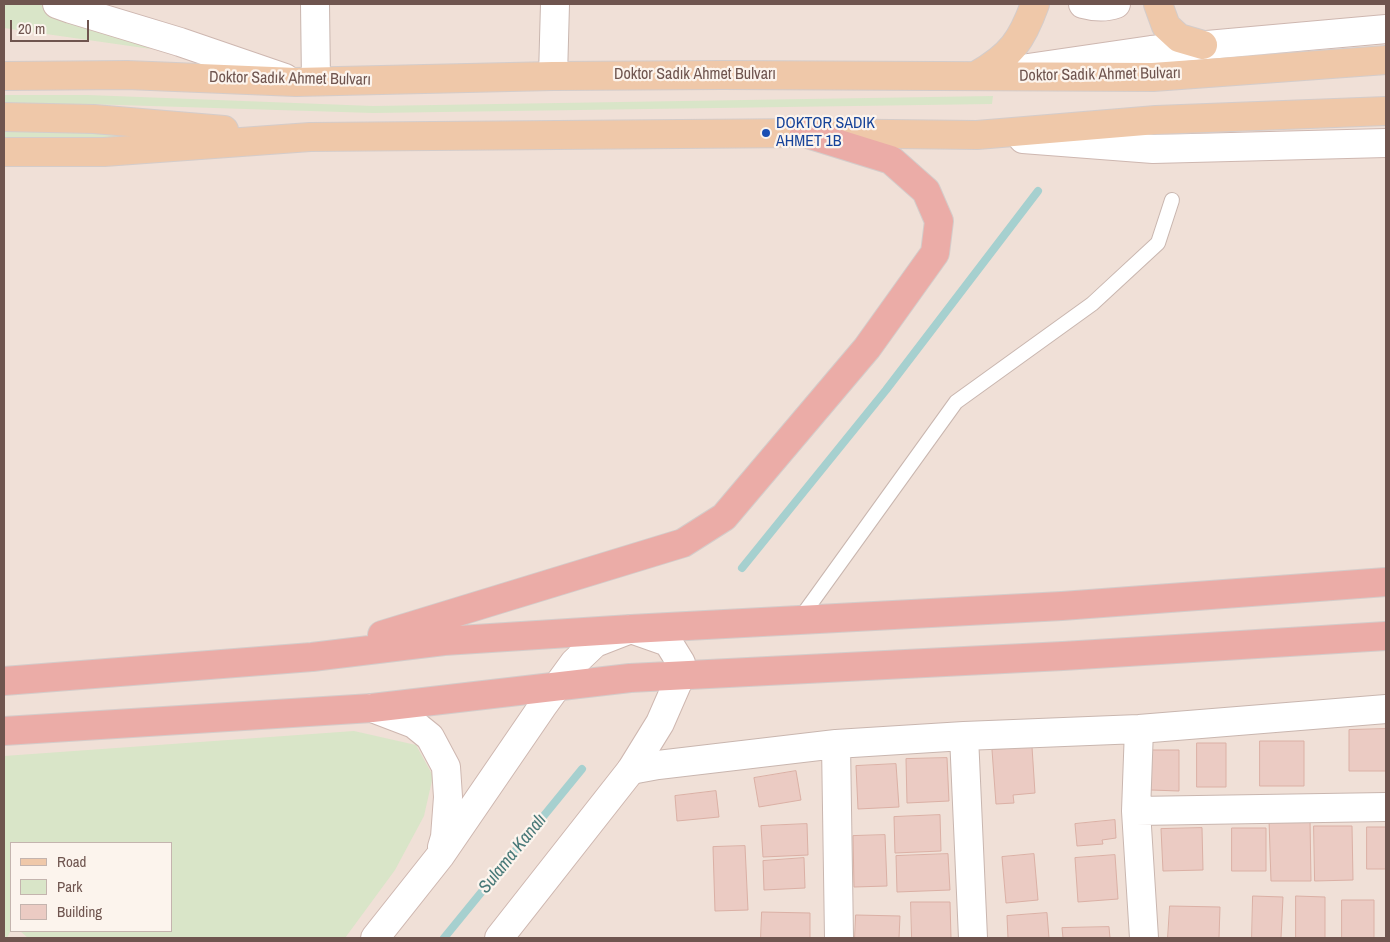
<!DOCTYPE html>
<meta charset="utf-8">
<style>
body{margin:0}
#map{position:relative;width:1390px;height:942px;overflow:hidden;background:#f9efe7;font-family:"Archivo Narrow",sans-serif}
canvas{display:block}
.frame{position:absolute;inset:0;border:5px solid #6f554f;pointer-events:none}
.legend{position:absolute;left:10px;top:842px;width:162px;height:90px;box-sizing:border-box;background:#fcf4ed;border:1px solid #c4b4ae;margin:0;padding:6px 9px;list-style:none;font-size:15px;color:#6f554f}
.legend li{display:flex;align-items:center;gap:10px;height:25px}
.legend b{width:25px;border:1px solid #c4b4ae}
.scale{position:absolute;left:10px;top:20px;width:79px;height:22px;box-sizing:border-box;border:2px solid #6f554f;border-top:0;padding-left:6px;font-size:15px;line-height:18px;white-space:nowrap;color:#6f554f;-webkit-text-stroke:4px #fcf4ed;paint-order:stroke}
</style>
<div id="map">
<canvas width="1390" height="942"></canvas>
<div class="frame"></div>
<ul class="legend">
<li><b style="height:6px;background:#efc8a9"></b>Road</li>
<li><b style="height:14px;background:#d9e5c8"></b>Park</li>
<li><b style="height:14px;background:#ebcbc3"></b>Building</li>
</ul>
<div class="scale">20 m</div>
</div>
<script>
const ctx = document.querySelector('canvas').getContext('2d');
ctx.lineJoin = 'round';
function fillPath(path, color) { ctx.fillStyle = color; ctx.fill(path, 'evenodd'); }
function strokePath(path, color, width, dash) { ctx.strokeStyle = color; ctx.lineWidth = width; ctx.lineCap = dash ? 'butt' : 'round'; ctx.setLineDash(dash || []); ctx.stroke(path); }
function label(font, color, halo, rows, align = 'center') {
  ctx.font = font + ' "Archivo Narrow",sans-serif'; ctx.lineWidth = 4.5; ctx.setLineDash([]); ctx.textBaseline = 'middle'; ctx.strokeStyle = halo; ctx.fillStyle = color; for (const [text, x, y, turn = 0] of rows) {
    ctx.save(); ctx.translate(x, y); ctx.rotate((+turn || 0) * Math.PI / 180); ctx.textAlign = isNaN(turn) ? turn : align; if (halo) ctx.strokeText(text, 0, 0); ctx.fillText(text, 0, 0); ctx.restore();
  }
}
fillPath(new Path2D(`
 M4 4H1386V938H4ZM11 843H171V931H11Z`), '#f0e0d7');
fillPath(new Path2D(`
 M4 4H40L151 49 4 28Z
 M4 95H88L373 106 993 96 992 104 373 113 87 104 4 105Z
 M4 130H90L232 138 4 139Z
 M354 731 416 745 433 776 424 816 395 870 345 938H28L20 931H171V843H11V930L7 938H4V756Z`), '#d9e5c8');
strokePath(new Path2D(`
 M742 568 886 390 1038 191
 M444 938 582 769`), '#a6d0cf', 8);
const building = new Path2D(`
 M1386 729V771H1349V730Z
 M1260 741H1304V786H1260Z
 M1197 743H1226V787H1197Z
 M1032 747 1035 793 1013 795 1014 803 996 804 992 750Z
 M1151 750H1179V791L1151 790Z
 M947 758 949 801 907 803 906 759Z
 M896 764 899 807 858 809 856 766Z
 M796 771 801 800 759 807 754 778Z
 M716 791 719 817 677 821 675 796Z
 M940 815 941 851 895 853 894 817Z
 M1310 819 1311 881H1271L1269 820Z
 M1115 820 1116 838 1102 840 1103 844 1077 846 1075 824Z
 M807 824 808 855 763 857 761 826Z
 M1314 826H1352L1353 880 1315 881Z
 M1367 827H1386V869H1367Z
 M1202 828 1203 870 1163 871 1161 829Z
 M1232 828H1266V871H1232Z
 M885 835 887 886 854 887 853 836Z
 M745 846 748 910 715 911 713 847Z
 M948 854 950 890 897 892 896 856Z
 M1034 854 1038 900 1006 903 1002 857Z
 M1115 855 1118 899 1078 902 1075 858Z
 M804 858 805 888 764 890 763 861Z
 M1253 896 1283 897 1281 938H1252Z
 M1296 896 1325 897V938H1296Z
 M1342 900H1374V938H1342Z
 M911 902H950L951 938H912Z
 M1170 906 1220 907 1219 938H1168Z
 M762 912 810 913V938H761Z
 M1047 913 1049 938H1008L1007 916Z
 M856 915 900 916 899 938H855Z
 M1109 927 1110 938H1063L1062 928Z`);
fillPath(building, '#ebcbc3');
strokePath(building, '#dbb0a5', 1);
const lane = new Path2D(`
 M799 620 956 402 1092 304 1158 243 1172 200`);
const street = new Path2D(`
 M315 4 316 81
 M553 76 555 4
 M1139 729 1136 811 1144 938
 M964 736 973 938
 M836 744 839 938
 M631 770 658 765 836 744 964 736 1139 729 1386 709
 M1136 811 1386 807`);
const secondary = new Path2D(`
 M57 4 71 9 180 42 285 78
 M1083 4C1094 7 1105 8 1116 4
 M1028 68 1151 50 1386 29
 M1023 139 1153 149 1386 143
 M372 708 414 724 430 737 446 767 448 797 445 837 442 847
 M375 938 440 856 542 707 574 663 595 643 631 629 668 642 681 663V675L660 723 631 770 499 938`);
const primary = new Path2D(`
 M1158 4 1166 26 1179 38 1203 45
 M977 75C1011 56 1022 40 1035 4
 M4 76 127 75 296 82 553 76 722 75 1153 77 1386 60
 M4 117 94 119 224 130
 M4 152H104L310 137 804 133 977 135 1156 120 1386 111`);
const highway = new Path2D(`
 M382 635 683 543 724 517 867 348 935 253 939 221 926 191 891 160 804 133
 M4 681 312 657 444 641 631 629 1062 606 1386 582
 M4 731 372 708 630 678 1063 656 1386 636`);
strokePath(lane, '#c9b6af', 16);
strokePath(street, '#c9b6af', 30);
strokePath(secondary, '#ceb7b0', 30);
strokePath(primary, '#d4ccca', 30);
strokePath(highway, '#d4ccca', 30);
strokePath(lane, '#fff', 14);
strokePath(street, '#fff', 28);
strokePath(secondary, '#fff', 28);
strokePath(primary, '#efc8a9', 28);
strokePath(highway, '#ebaca7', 28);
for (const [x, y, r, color] of [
 [766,133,5,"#1a4fb4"]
]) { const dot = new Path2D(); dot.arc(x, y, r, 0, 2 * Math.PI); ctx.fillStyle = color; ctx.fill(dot); strokePath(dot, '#fcf4ed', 2); }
label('16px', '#6f554f', '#fcf4ed', [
 ["Doktor Sadık Ahmet Bulvarı",695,75],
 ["Doktor Sadık Ahmet Bulvarı",1100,75,-1],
 ["Doktor Sadık Ahmet Bulvarı",290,79,1]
]);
label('16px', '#164399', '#fcf4ed', [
 ["DOKTOR SADIK",776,124],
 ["AHMET 1B",776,142]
], 'left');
label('italic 18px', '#487978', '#fcf4ed', [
 ["Sulama Kanalı",513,854,-51]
]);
</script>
